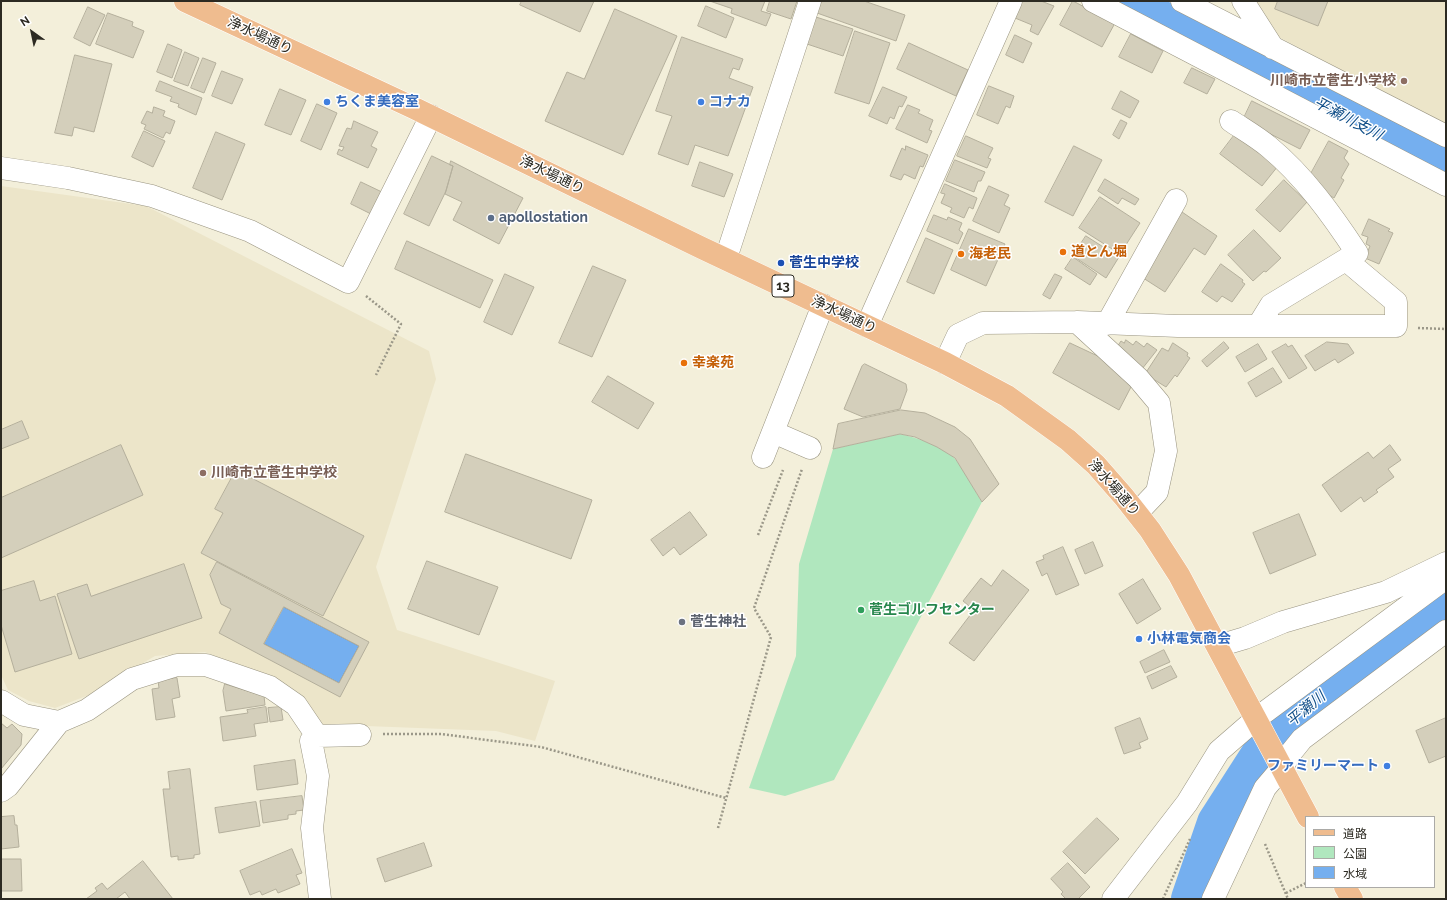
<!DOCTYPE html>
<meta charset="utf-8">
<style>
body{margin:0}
#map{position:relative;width:1447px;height:900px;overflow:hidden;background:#f3efda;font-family:Raleway,"Noto Sans JP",sans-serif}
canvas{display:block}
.frame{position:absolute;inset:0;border:2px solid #2c2a22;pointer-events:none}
.legend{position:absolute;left:1305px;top:816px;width:130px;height:72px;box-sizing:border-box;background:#fff;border:1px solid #abaaa7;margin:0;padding:5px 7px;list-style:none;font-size:12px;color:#2c2a22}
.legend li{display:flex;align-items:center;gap:8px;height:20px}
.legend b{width:20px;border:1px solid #abaaa7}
.north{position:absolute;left:12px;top:12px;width:40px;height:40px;-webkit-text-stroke:3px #fff;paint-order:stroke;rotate:327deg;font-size:11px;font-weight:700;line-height:16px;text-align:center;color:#2c2a22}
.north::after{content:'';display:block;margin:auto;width:14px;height:18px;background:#2c2a22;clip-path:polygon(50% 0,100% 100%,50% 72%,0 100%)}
</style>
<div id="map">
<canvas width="1447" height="900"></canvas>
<div class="frame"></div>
<ul class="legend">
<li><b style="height:5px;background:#efbc8f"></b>道路</li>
<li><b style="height:11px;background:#b0e7be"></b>公園</li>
<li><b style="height:11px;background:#75afef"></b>水域</li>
</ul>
<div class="north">N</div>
</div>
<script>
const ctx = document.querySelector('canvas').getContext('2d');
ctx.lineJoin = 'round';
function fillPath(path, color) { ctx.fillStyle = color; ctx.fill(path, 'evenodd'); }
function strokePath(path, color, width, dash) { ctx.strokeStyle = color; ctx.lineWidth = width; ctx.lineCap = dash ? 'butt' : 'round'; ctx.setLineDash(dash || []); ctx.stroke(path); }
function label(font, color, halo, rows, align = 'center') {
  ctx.font = font + ' Raleway,"Noto Sans JP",sans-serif'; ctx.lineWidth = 3; ctx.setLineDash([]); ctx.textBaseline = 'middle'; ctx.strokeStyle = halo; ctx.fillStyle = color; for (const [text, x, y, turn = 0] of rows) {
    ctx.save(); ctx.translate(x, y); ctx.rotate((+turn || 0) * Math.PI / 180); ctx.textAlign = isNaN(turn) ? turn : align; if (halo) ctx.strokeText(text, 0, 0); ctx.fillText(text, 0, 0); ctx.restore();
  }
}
fillPath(new Path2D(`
 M1254 1H1446V126L1277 36Z
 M1 186 146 206 429 351 436 379 376 567 397 630 555 681 535 741 496 731 314 724 272 679 205 652 155 656 89 695 55 708 29 701 8 690 1 675Z`), '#ece5c9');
fillPath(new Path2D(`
 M900 434C915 437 945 447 956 460 966 472 973 488 982 502L834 780 785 796 749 788 796 656 799 564 833 449Z`), '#b0e7be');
const water = new Path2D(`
 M284 607 359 646 339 683 264 644Z`);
fillPath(water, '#75afef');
strokePath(water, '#5f87b2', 1);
strokePath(new Path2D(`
 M1122 1 1446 171
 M1192 899 1218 823 1263 753 1292 718 1446 601`), '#75afef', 42);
const building = new Path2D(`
 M522 1H594L580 32 520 5Z
 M710 1H765L761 11 771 14 766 26 731 13 732 9Z
 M770 1H797L791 19 767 11Z
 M822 1H864L905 15 896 41 817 13Z
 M1022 1H1041L1054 6 1038 35 1030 31 1032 25 1015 18Z
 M1073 1 1115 23 1102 47 1060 25Z
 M1278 1H1328L1318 26 1275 9Z
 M706 6 734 18 726 38 698 26Z
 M88 7 105 15 90 46 74 38Z
 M615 9 677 36 623 155 545 121 567 72 584 79Z
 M108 13 133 22 132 26 144 31 133 58 96 44Z
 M816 17 853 29 843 56 807 44Z
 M855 31 890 43 869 104 835 93Z
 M1131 34 1163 51 1152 73 1119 57Z
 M1015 35 1032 43 1023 63 1006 55Z
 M682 37 743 59 739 70 733 68 729 78 753 87 728 156 695 145 688 165 658 154 672 116 656 111Z
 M909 43 968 70 956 96 897 69Z
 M168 44 182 50 172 78 157 72Z
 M185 52 199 58 188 86 174 81Z
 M75 55 112 64 94 132 74 127 72 136 55 133Z
 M203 58 216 63 204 93 191 88Z
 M1192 68 1215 79 1207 94 1184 83Z
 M222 71 243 79 232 104 212 96Z
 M160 81 202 98 196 115 178 107 179 104 170 101 172 97 156 91Z
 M989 86 1014 96 1010 108 1006 106 998 124 977 115Z
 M883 87 907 97 902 107 899 106 894 119 890 117 887 124 869 116Z
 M280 89 306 100 291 135 265 125Z
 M1121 91 1139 101 1130 118 1112 109Z
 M1252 101 1310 130 1300 149 1243 120Z
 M317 104 337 113 321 150 301 141Z
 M908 105 920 110 918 113 933 120 929 130 932 131 927 143 896 129Z
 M154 107 165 111 163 116 175 121 170 134 166 132 163 138 144 129 146 125 141 123 147 111 152 113Z
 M1121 120 1127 123 1119 139 1113 135Z
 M354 121 378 132 371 146 377 149 368 168 337 154 339 149 342 151 344 147 339 146 347 128 351 129Z
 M144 131 165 141 153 167 132 157Z
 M216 132 245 144 222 200 193 188Z
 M1236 133 1278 166 1262 186 1220 154Z
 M966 136 993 148 988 158 991 159 987 168 957 156Z
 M1329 141 1348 151 1344 158 1349 164 1341 178 1344 180 1334 198 1318 189 1308 179Z
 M906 146 928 155 923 167 920 166 915 179 904 174 901 180 890 176 902 148 905 150Z
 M1074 146 1102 160 1073 216 1045 202Z
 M432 156 453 166 446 191 429 226 404 214Z
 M955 160 985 172 981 181H978L974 192 946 181Z
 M451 161 523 198 499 244 453 220 462 202 445 194 453 166 450 165Z
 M700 162 733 174 724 197 692 186Z
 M1105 179 1139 199 1135 205 1122 198 1118 204 1098 191Z
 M1284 180 1307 202 1280 232 1256 210Z
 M361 182 384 193 373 215 351 204Z
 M945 184 977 198 973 209 969 207 964 218 950 212 952 208 941 203 945 194 941 193Z
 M989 186 1009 195 1004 205 1010 208 999 233 973 221Z
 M1100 197 1140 223 1120 254 1079 228Z
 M1182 212 1217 236 1205 255 1194 248 1165 292 1140 276Z
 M934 215 947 220 948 217 962 223 959 230 963 233 958 244 927 231Z
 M1369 219 1390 229 1388 231 1393 233 1379 264 1365 258 1370 246 1366 244 1368 237 1362 235Z
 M969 229 1005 244 986 286 951 270Z
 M1254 230 1281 258 1266 272 1264 271 1253 281 1228 255Z
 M1086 236 1119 257 1106 278 1073 256Z
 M926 238 953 250 934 294 907 282Z
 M407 241 493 280 480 308 395 269Z
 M1073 257 1097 274 1090 285 1065 269Z
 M1221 264 1243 280 1242 282 1245 284 1232 302 1222 296 1217 302 1202 292Z
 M593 266 626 280 592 357 559 343Z
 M505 274 534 287 512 335 484 322Z
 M1055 274 1062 277 1050 299 1043 295Z
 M1126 340 1133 345 1136 341 1144 347 1147 343 1157 350 1142 369 1115 350 1121 341 1124 343Z
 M1224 342 1229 348 1207 367 1202 361Z
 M1327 342 1348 344 1354 353 1338 363 1335 359 1315 371 1305 356Z
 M1070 343 1102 358 1131 387 1119 410 1053 373Z
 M1173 343 1188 353 1187 356 1190 358 1177 377 1175 375 1166 387 1145 374 1162 348 1168 351Z
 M1258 344 1267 359 1245 372 1236 357Z
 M1286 344 1288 347 1292 345 1307 368 1289 379 1272 352Z
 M865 364 906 384 907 390 900 409 863 417 844 409 862 366Z
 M1273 368 1282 382 1256 397 1248 383Z
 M608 376 654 403 638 429 592 402Z
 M901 410 925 413 955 427 970 439 999 484 982 502 955 458 937 447 915 437 900 434 833 449 838 424Z
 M22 421 29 438 1 449V430Z
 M121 445 143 495 1 558V498Z
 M1390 445 1401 460 1388 469 1394 477 1376 490 1378 492 1364 502 1361 497 1341 512 1322 485 1368 452 1373 458Z
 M466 454 592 500 571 559 445 512Z
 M236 470 364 536 323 616 201 553 223 513 215 509Z
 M690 512 707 535 680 555 674 547 663 556 651 540Z
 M1299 514 1316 555 1270 574 1253 533Z
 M1093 542 1103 566 1085 574 1075 550Z
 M1063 547 1079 585 1056 595 1047 573 1042 576 1036 562 1044 559 1043 556Z
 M427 561 498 587 479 635 408 609Z
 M217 562 369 642 340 697 219 633 231 609 221 604 210 575ZM284 607 359 646 339 683 264 644Z
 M184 564 202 618 79 659 57 594 87 584 91 596Z
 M1003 570 1029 590 974 661 949 643 974 610 963 601 981 578 991 586Z
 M1143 579 1161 609 1137 624 1119 594Z
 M34 581 40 601 55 596 72 654 15 672 1 625V591Z
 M1164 650 1170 662 1145 673 1140 662Z
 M1171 666 1177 677 1152 689 1147 677Z
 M177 678 180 697 172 699 175 717 156 720 152 689 159 688 158 681Z
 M225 684 264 696 265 705 226 711 223 691Z
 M266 707 268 722 254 724 256 736 223 741 220 717 248 713 247 710Z
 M281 707 283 720 270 722 268 708Z
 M1140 718 1148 739 1139 743 1141 748 1124 754 1115 728Z
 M1446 718V756L1429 763 1416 731Z
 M1 723 7 728 12 724 22 734 21 745 1 769Z
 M295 760 298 784 257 790 254 766Z
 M190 769 200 854 194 855V858L178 860V856L171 857 163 789H170L168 772Z
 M302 796 304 810 296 811V814L288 815V819L263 823 260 801Z
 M256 802 260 826 219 833 215 808Z
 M14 816 15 825H17L19 847 1 849V817Z
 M1097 818 1119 839 1085 874 1063 852Z
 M424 843 432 866 385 882 377 859Z
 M292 849 302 873 296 875 300 884 278 893 276 889 262 895 260 891 250 895 240 871Z
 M1 859H21L22 891H1Z
 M143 861 173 899H130L125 892 116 899H86L97 891 95 888 102 883 107 889Z
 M1068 863 1090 887 1078 899H1066L1061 894 1063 892 1051 879Z`);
fillPath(building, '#d4cfbb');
strokePath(building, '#b4af9c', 1);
const minor = new Path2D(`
 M1093 1 1446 185
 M1182 1 1446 136
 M1243 1 1273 48
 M1231 121C1243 129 1257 137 1269 147 1304 176 1332 215 1357 253L1271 305 1258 326
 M1 168 68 178 152 196 250 231 348 282 431 116
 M726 258 810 1
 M1077 322 1138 378 1159 403 1166 451 1157 492 1137 513
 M1107 324 1176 200
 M867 326 1011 1
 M945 363 958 335 983 323 1077 322 1178 326H1396V302L1346 260
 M773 432 810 448
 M763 457 823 305
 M1218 646 1245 638 1283 622 1386 592 1446 563
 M1 701 24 715 59 722
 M1 791 8 786 59 722 87 710 132 679 177 665H206L270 687 296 705 317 736
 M320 899 312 828 318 776 311 741 317 736 360 735
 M1113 899 1187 803 1219 751 1257 718 1446 578
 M1213 899 1265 788 1282 768 1289 755 1302 739 1446 631`);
const major = new Path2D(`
 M185 1 414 108 702 248 945 363 1007 396 1068 440 1096 465 1124 497 1150 530 1179 575 1308 817
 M1345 887 1352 899`);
strokePath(minor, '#999481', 23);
strokePath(major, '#fff', 23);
strokePath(new Path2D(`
 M366 296 401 324 376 375
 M1418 328 1446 329
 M758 535 783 470
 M383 734H441L541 747 726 798
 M718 828 771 637 754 608 802 469
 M1265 844 1288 899
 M1286 893 1306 883
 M1163 899 1190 839`), '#9a9788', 2.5, [2, 2]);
strokePath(minor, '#fff', 22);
strokePath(major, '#efbc8f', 22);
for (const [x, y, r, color] of [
 [1404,81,4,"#8d6e63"],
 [327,102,4,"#3f7fe0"],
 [701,102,4,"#3f7fe0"],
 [491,218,4,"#5c6f8a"],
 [1063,252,4,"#e8710a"],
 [961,254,4,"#e8710a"],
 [781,263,4,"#1a4fb4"],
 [684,363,4,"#e8710a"],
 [203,473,4,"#8d6e63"],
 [861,610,4,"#2e9e5b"],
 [682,622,4,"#6b7280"],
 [1139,639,4,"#3f7fe0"],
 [1387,766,4,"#3f7fe0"]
]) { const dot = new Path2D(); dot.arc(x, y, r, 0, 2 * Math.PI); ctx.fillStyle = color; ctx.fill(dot); strokePath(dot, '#fff', 1.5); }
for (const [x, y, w] of [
 [783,286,22]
]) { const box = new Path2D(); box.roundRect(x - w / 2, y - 11, w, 22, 3); ctx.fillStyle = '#fff'; ctx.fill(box); strokePath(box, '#2c2a22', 1); }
label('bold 13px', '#2c2a22', null, [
 ["13",783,286]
]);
label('14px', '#2c2a22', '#fff', [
 ["浄水場通り",260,36,25],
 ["浄水場通り",552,175,26],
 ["浄水場通り",844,315,25],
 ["浄水場通り",1114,488,49]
]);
label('bold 14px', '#785e54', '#fff', [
 ["川崎市立菅生小学校",1396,81],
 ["川崎市立菅生中学校",211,473,"left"]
], 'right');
label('bold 14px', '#366cbe', '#fff', [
 ["ちくま美容室",335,102],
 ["コナカ",709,102],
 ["小林電気商会",1147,639],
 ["ファミリーマート",1379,766,"right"]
], 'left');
label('bold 14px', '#4e5e75', '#fff', [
 ["apollostation",499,218]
], 'left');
label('bold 14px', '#c56008', '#fff', [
 ["道とん堀",1071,252],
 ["海老民",969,254],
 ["幸楽苑",692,363]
], 'left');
label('bold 14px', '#164399', '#fff', [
 ["菅生中学校",789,263]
], 'left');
label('bold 14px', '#27864d', '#fff', [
 ["菅生ゴルフセンター",869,610]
], 'left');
label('bold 14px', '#5b616d', '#fff', [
 ["菅生神社",690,622]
], 'left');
label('italic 15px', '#104e88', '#fff', [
 ["平瀬川支川",1348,119,28],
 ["平瀬川",1306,709,-40]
]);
</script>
